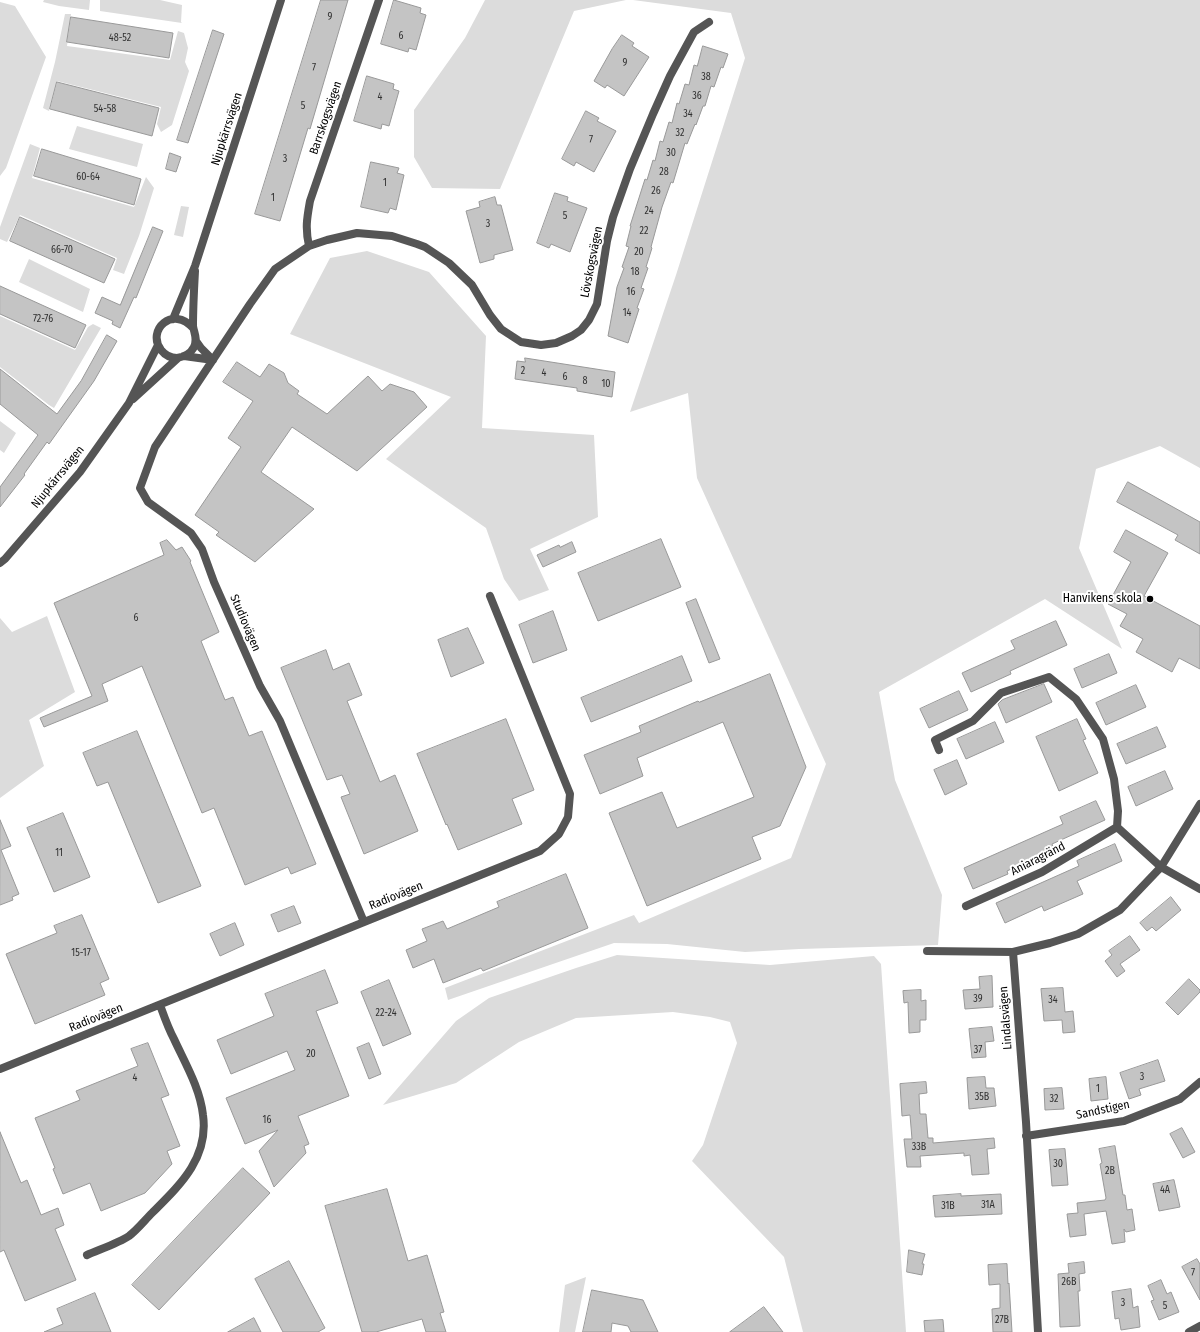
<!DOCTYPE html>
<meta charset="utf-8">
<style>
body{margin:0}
canvas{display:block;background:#fff}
</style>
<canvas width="1200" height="1332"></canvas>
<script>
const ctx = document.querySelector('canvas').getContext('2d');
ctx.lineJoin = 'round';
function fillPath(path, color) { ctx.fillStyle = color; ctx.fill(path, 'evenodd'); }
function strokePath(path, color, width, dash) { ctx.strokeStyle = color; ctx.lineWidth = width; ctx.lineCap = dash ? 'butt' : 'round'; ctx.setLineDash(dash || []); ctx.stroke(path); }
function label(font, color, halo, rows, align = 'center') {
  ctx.font = font + ' "Fira Sans Condensed",sans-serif'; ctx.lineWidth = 4; ctx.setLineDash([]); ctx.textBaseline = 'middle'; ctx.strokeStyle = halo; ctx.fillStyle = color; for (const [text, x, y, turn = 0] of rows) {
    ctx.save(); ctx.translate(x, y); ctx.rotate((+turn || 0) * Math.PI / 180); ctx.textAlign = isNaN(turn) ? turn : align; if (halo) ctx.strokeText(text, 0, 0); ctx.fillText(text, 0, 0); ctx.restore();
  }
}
fillPath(new Path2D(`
 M44 0H90L89 10 59 6 43 2Z
 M100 0H160L182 5 181 22 182 23 100 11Z
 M485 0H626L574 11 500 189 432 188 414 157V110L465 38Z
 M633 0H1200V468L1160 446 1096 469 1079 548 1122 649 1045 599 879 692 895 780 942 895 938 945 799 949 745 952 667 944 614 943 448 1000 445 988 634 915 639 923 791 858 826 764 697 478 688 393 630 412 676 275 745 58 731 13Z
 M0 2 15 6 46 57 6 168 0 176Z
 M65 14H71L67 46 170 60 178 31 184 33 188 48 185 62 189 71 172 125 161 132 157 124 161 107 57 81 49 111 43 108 55 62Z
 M77 126 143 144 137 167 69 149Z
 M30 144 40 148 32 178 134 207 146 177 154 188 139 236 124 274 113 270 117 258 20 215 7 242 0 239V227Z
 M181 206 189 207 183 237 174 235Z
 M367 251 429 272 486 336 482 428 594 435 598 517 530 549 549 590 519 601 504 579 486 528 386 459 451 397 290 334 330 258Z
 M29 259 90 289 83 312 19 282Z
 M0 316 75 350 88 327 93 324 101 328 54 408 49 405 0 367Z
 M0 421 16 433 4 453 0 450Z
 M47 616 75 692 29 720 44 766 0 798V618L12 632Z
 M617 955 770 965 874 956 881 964 906 1332H803L784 1257 692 1161 703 1145 737 1043 730 1022 710 1017 673 1012 576 1018 519 1042 456 1083 383 1105 456 1021 489 998 576 968Z
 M586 1277 575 1332H559L565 1285Z`), '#dcdcdc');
const building = new Path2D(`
 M321 0H348L310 129 308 128 280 221 255 214Z
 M394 0 421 8 420 13 426 15 416 50 409 48 408 52 381 44Z
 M71 17 173 33 169 58 67 42Z
 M213 30 224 34 188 143 177 140Z
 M622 35 634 43 632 46 649 57 624 96 607 85 605 88 594 81 612 49Z
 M703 46 728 54 723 68 721 67 714 87 711 86 705 106H703L696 125 695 124 687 144 685 143 673 183 671 182 662 207 651 247 652 248 646 267 648 268 641 288 644 289 637 308 639 309 628 343 608 336 617 287 624 268 622 267 629 247 626 246 631 226H630L645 179 647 180 653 160 655 161 660 141 663 142 669 122 672 123 677 103 679 104 685 84 689 85 694 65 697 66Z
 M367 76 394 84 393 89 399 91 389 126 382 124 381 129 354 121Z
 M57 82 159 108 152 136 50 109Z
 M586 111 599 118 597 121 616 131 594 172 576 162 574 166 562 159Z
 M42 149 141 179 134 205 34 176Z
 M170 153 181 157 176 172 166 169Z
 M371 162 399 168 397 173 404 175 396 210 390 208 388 213 361 207Z
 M555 193 568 197 567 201 587 208 570 252 551 244 549 248 537 243Z
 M495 197 497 205H501L513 250 494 255V259L480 263 466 211 480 207 479 202Z
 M20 217 115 259 104 283 10 241Z
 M153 227 163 231 136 298 134 297 120 328 112 324 113 321 95 313 102 297 120 305Z
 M0 286 86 325 75 348 0 314Z
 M107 335 117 341 94 381 49 444 47 442 24 474 25 475 0 507V487L38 435 0 404V369L57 414 81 381Z
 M525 358 615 372 612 397 577 391V388L515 379 517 361 525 362Z
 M237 362 260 377 269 364 284 373 288 383 299 391 297 394 327 414 368 376 382 391 390 384 414 392 427 407 357 471 292 427 261 472 314 509 255 562 216 535 219 532 195 515 241 447 228 438 253 401 223 382Z
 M1128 482 1200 522V554L1175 540 1178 535 1117 502Z
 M1126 530 1168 553 1144 596 1200 626V669L1179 658 1172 672 1136 652 1143 639 1120 626 1127 614 1108 604 1131 562 1114 552Z
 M661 539 681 587 598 621 578 573Z
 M167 540 176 550 182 547 191 561 190 562 219 632 201 641 225 700 233 697 249 736 262 731 316 864 291 874 288 867 245 885 214 808 202 813 142 666 102 684 108 701 44 727 40 718 92 696 54 603 164 555 160 543Z
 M572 542 576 552 543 567 537 555 559 545 560 547Z
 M696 599 720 659 709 663 686 603Z
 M553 611 567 650 533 663 519 625Z
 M1056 621 1067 645 1010 671 1011 674 971 692 962 673 1015 649 1011 641Z
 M468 628 484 663 451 677 438 640Z
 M326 650 333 670 349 663 362 695 347 701 380 782 395 775 418 831 364 854 341 797 350 794 342 775 327 780 281 668Z
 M1109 654 1117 673 1082 688 1074 669Z
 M682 656 692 681 591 722 581 698Z
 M770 674 806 767 780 826 752 837 761 859 647 906 609 813 662 792 677 828 754 797 723 722 637 758 643 776 600 794 584 755 641 732 639 726 698 701 699 702Z
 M1044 684 1052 702 1006 723 998 704 1002 700Z
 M1136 685 1146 707 1106 725 1096 703Z
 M959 691 968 710 929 728 920 709Z
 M506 719 534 790 512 799 522 824 458 850 447 824 446 825 417 754Z
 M1077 719 1086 739 1083 740 1098 773 1059 791 1036 737Z
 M995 722 1004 742 966 759 957 739Z
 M1157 727 1166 747 1126 764 1117 744Z
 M137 731 201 886 158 903 108 782 97 786 83 753Z
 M957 760 967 784 945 795 934 770Z
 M1165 771 1173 789 1136 806 1128 787Z
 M1096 801 1105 820 1052 844 1054 849 1007 871 1008 874 973 889 964 868 1063 824 1060 817Z
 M63 813 90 877 54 892 27 828Z
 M0 820 11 846 1 850 19 894 12 897 13 900 0 905Z
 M1115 844 1122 861 1077 881 1083 894 1044 911 1042 906 1005 923 996 903 1079 866 1077 861Z
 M566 874 588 928 483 971 481 968 443 983 434 959 413 968 406 950 427 941 422 929 443 921 447 929 499 907 497 902Z
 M1171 897 1181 910 1156 931 1152 927 1147 931 1140 923Z
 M294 906 301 923 278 932 271 915Z
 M82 915 109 979 100 983 105 995 35 1024 6 954 57 933 54 926Z
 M235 923 244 945 220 956 210 934Z
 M1130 936 1140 950 1120 964 1125 971 1117 977 1105 961 1112 955 1109 951Z
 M325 970 338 1003 316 1011 349 1096 298 1116 309 1144 304 1146 306 1153 274 1187 259 1151 278 1130 245 1144 226 1098 295 1070 287 1051 231 1074 217 1040 274 1016 265 994Z
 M992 976 993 1007 965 1009 963 990 980 989 979 977Z
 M1189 979 1200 990V992L1178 1015 1166 1003Z
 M389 980 411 1034 383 1046 361 992Z
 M1063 988 1065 1012 1073 1011 1075 1032 1063 1033 1062 1020 1044 1021 1041 989Z
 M921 990V1001L926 1000V1020H920V1032L909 1033 908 1002 904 1003 903 991Z
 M992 1027 994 1041 985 1042 986 1057 972 1058 969 1029Z
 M148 1043 169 1095 161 1098 180 1146 167 1151 172 1164 145 1193 101 1211 90 1183 63 1194 53 1169 55 1168 35 1118 80 1100 76 1091 138 1066 131 1049Z
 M369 1043 381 1074 369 1079 357 1048Z
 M1158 1060 1165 1081 1139 1089 1141 1095 1129 1099 1120 1073Z
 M985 1077 986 1088H994L996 1106 969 1109 967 1078Z
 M1106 1077 1108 1099 1091 1101 1089 1079Z
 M926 1082 927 1093 919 1094 920 1114H926L928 1138H933V1143L994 1138 995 1148 987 1149 989 1174 972 1175 970 1155 964 1156V1153L920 1156 921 1167H907L904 1139H912L910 1115 902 1116 900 1084Z
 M1062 1088 1064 1109 1045 1110 1044 1089Z
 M1182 1128 1195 1152 1183 1158 1170 1134Z
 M0 1132 21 1183 27 1180 41 1215 58 1208 64 1225 55 1229 76 1280 25 1301 4 1250 0 1252Z
 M1115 1146 1123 1195H1125L1127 1210 1132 1209 1135 1230 1126 1232 1124 1229 1125 1242 1112 1244 1106 1211 1084 1214 1086 1235 1070 1237 1067 1214 1078 1213 1077 1203 1105 1200 1106 1198 1100 1164 1102 1163 1099 1149Z
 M1065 1149 1068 1185 1052 1186 1049 1150Z
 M243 1168 270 1193 159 1310 132 1285Z
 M1174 1180 1180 1207 1159 1211 1153 1184Z
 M387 1189 408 1261 427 1255 444 1312 440 1313 446 1332H426L422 1319 376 1332H362L325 1206Z
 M961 1194V1196L1001 1194 1002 1214 935 1217 933 1196Z
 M909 1250 925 1254 922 1264H924L922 1275 907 1272Z
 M1197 1259 1200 1264V1300L1182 1267Z
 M289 1261 325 1328 318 1332H283L255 1279Z
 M1084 1262 1085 1273 1079 1274 1080 1291H1078L1080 1326 1060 1327 1058 1274 1069 1273 1068 1264Z
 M1007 1264 1008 1284 1009 1283 1012 1332H993L992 1309 1000 1308V1284L989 1285 988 1265Z
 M1161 1280 1167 1294 1171 1292 1179 1312 1159 1320 1151 1301 1154 1300 1148 1286Z
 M1131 1289 1133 1308 1138 1306 1140 1327 1121 1330 1119 1318 1115 1319 1112 1292Z
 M592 1290 643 1300 658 1332H631L628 1326 612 1323 611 1332H583Z
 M95 1293 111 1332H44L63 1324 57 1309Z
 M764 1307 783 1332H730Z
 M254 1318 261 1332H228Z
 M943 1320 944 1332H925L924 1321Z`);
fillPath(building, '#c4c4c4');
strokePath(building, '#999', 1);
strokePath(new Path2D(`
 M309 246C305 228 307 218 310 201L379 0
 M173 319 195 266 281 0
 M193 328C173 305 146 330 161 350 165 355 171 358 177 358 184 357 191 353 194 347 198 339 194 333 193 326 193 308 194 289 195 271
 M196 341 201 348 213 360
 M184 356 213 360
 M133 399 178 358
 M0 563 5 559 80 472 129 403 158 345
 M939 750 935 740 973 721 1001 693 1049 677 1076 699 1103 739 1114 779 1118 811 1117 827 1042 872 966 906
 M1117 827 1161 867 1200 889
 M364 922 280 721 260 686 214 582 202 549 191 533 148 502 140 488 155 447 250 304 275 269 309 246 327 240 357 233 392 236 417 244 425 247 449 263 472 285 490 315 501 329 521 342 541 345 556 343 572 336 581 330 589 320 597 304 607 241 613 217 630 169 653 114 670 76 694 32 709 22
 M927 951 1013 952
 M0 1069 540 851 559 834 568 817 570 794 490 596
 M1026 1136 1124 1121 1180 1099 1200 1082
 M87 1255C98 1250 119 1243 129 1236 137 1230 145 1220 152 1213 180 1185 209 1158 203 1115 200 1088 185 1063 174 1039 168 1028 164 1016 160 1005
 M1038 1332 1026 1122 1013 952 1050 943 1078 934 1120 910 1161 867 1200 804
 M1189 1332 1200 1326`), '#555', 8);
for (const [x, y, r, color] of [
 [1150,599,4,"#000"]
]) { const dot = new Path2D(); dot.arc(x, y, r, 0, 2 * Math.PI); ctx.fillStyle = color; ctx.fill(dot); strokePath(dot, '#fff', 1.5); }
label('10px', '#313131', null, [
 ["9",330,17],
 ["6",401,36],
 ["48-52",120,38],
 ["9",625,63],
 ["7",314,68],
 ["38",706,77],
 ["36",697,96],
 ["4",380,97],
 ["5",303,106],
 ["54-58",105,109],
 ["34",688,114],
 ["32",680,133],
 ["7",591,140],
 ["30",671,153],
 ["3",285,159],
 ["28",664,172],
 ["60-64",88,177],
 ["1",385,183],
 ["26",656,191],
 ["1",273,198],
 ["24",649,211],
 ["5",565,216],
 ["3",488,224],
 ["22",644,231],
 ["66-70",62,250],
 ["20",639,252],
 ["18",635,272],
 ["16",631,292],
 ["14",627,313],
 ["72-76",43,319],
 ["2",523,371],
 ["4",544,373],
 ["6",565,377],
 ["8",585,381],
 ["10",606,384],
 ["6",136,618],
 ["11",59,853],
 ["15-17",81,953],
 ["39",978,999],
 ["34",1053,1000],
 ["22-24",386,1013],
 ["37",978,1050],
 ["20",311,1054],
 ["3",1142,1077],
 ["4",135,1078],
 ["1",1098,1089],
 ["35B",982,1097],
 ["32",1054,1099],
 ["16",267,1120],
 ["33B",919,1147],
 ["30",1058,1164],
 ["2B",1110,1171],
 ["4A",1165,1190],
 ["31A",988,1205],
 ["31B",948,1206],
 ["7",1193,1273],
 ["26B",1069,1282],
 ["3",1123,1303],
 ["5",1165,1306],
 ["27B",1002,1320]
]);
label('12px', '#000', '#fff', [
 ["Barrskogsvägen",326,118,-71],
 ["Njupkärrsvägen",227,129,-72],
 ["Lövskogsvägen",592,262,-79],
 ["Njupkärrsvägen",58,477,-51],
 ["Studiovägen",245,623,67],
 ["Aniaragränd",1038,859,-27],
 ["Radiovägen",396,896,-22],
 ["Radiovägen",96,1018,-22],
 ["Lindalsvägen",1006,1018,-94],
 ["Sandstigen",1103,1110,-12]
]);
label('12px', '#000', '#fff', [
 ["Hanvikens skola",1142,599]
], 'right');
</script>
